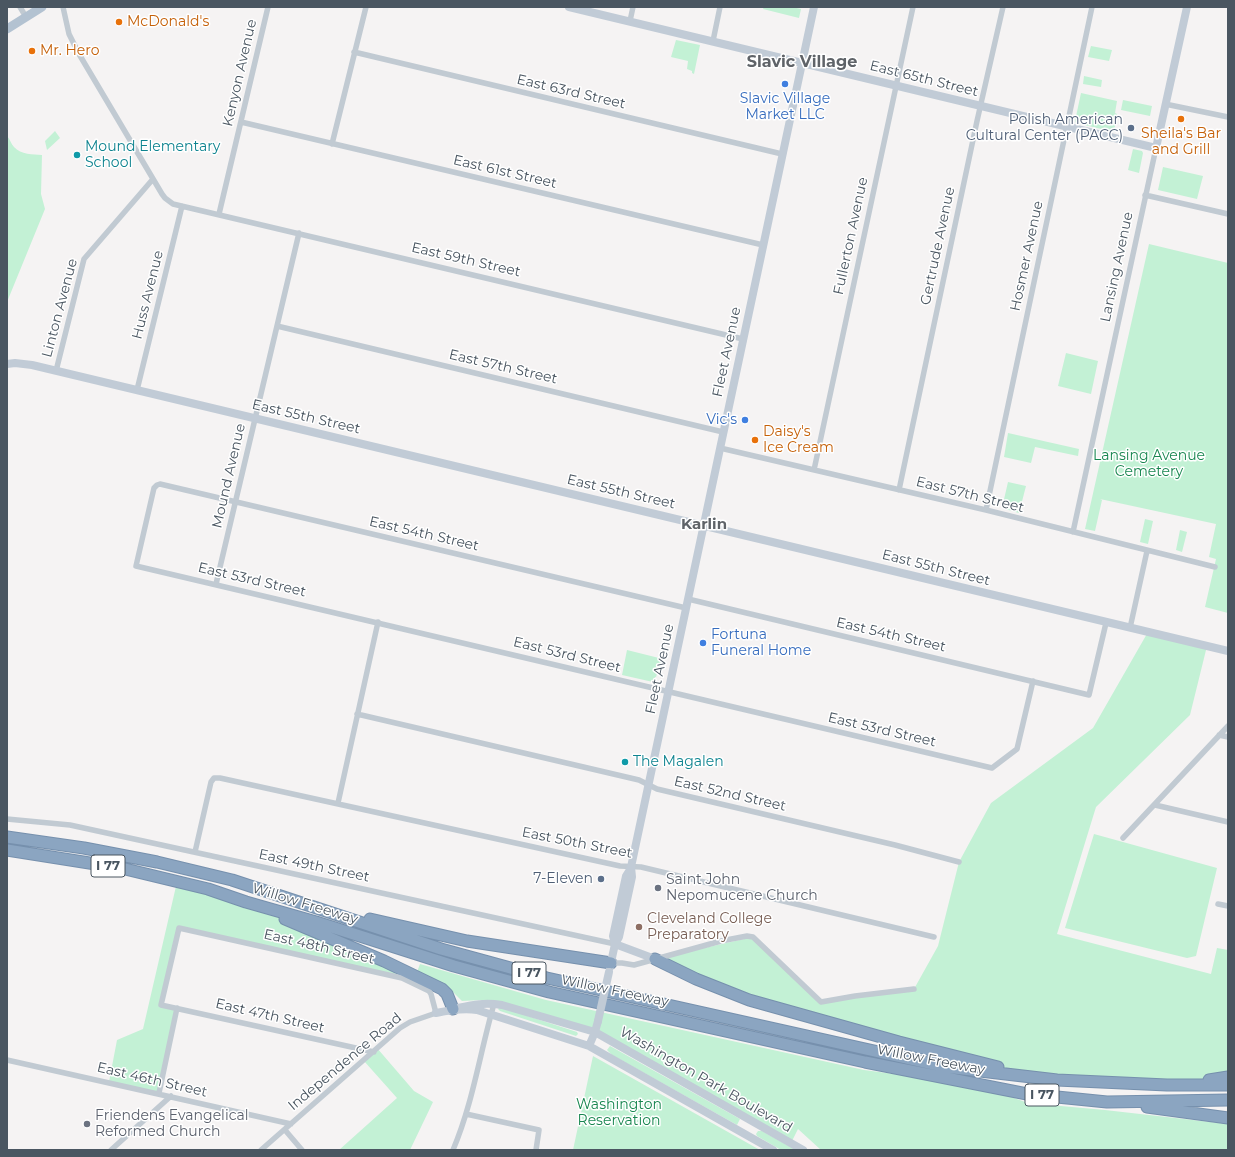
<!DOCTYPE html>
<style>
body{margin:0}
#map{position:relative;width:1235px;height:1157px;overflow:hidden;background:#f5f3f3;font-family:Montserrat,sans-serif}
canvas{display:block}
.frame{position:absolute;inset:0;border:8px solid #4a5661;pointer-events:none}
</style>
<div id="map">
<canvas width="1235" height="1157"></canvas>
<div class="frame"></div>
</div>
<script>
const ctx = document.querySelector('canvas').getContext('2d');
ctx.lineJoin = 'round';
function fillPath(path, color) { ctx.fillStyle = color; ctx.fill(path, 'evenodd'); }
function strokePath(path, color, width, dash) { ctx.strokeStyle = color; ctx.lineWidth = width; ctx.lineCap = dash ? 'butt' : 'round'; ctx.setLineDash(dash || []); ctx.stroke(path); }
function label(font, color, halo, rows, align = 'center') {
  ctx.font = font + ' Montserrat,sans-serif'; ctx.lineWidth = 3; ctx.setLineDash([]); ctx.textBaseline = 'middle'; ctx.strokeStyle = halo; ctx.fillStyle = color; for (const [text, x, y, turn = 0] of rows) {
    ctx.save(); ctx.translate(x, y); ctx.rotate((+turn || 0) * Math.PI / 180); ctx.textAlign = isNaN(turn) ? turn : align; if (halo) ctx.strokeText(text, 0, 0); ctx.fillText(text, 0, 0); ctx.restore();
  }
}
fillPath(new Path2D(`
 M764 7H792L801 9 799 18 763 9Z
 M676 40 700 45 694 74 692 73V71L687 69 688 61 671 57Z
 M1091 46 1112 50 1109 61 1088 57Z
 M1084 76 1102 80 1101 87 1083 84Z
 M1081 93 1117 101 1115 113 1117 114 1114 132 1076 123 1075 121Z
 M1123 100 1152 106 1150 116 1121 110Z
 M55 131 60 138 47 150 45 141Z
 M7 136C10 139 11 144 14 147 21 155 33 154 42 155L41 194 45 209 7 302Z
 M1133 149 1142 151 1143 153 1139 173 1128 170Z
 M1163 167 1203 176 1197 199 1158 190Z
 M1149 244 1228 263V613L1205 607 1216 559 1209 557 1216 524 1100 499 1102 500 1095 531 1085 529Z
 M1066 353 1098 361 1091 394 1058 386Z
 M1008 433 1079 449 1078 456 1035 447 1031 463 1004 457Z
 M1008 482 1026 486 1019 513 1002 508Z
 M1145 519 1153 521 1148 544 1140 542Z
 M1180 530 1187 532 1182 552 1176 550Z
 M1148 632 1207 646 1190 715 1096 807 1057 934 1211 974 1217 948 1228 950V1077L1167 1085 1057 1080 985 1064 749 1000 655 959 753 937 818 1000 914 989 938 946 959 862 991 803 1093 728Z
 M627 650 663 659 660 674H657L656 677H655L653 682 622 675Z
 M1094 834 1217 868 1196 956 1187 958 1065 928Z
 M177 882 246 902 405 971 402 978 179 928 161 1004 177 1008 159 1093 109 1082 117 1040 143 1029Z
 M420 964 546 1000 864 1070 978 1085 1028 1103 1105 1110 1228 1124V1150H821L798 1129 791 1143 605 1037 484 1003 481 1000 462 1001 451 990 443 984 417 972Z
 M500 1007 577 1032 578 1034 576 1036 500 1011 498 1009Z
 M610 1046 740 1119 737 1125 612 1055 607 1050Z
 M377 1048 414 1091 433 1102 410 1150H339L397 1098 364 1061Z
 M593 1056 760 1150H573Z
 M758 1131H762L796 1150H781L757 1136 756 1134Z`), '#c3f1d5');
const highway = new Path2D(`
 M7 837 84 848 157 862 232 880 441 949 547 978 946 1067 1057 1080 1167 1085H1228
 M7 850 121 868 208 889 246 902 316 922 454 966 549 992 865 1062 1027 1094 1107 1102 1228 1100
 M285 919 384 961 442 989 447 994 453 1009
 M370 919 467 941 611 963
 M655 959 696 979 749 1000 899 1042 998 1067
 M1209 1080 1228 1077
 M1147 1107 1228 1118`);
strokePath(highway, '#7690ad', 13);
strokePath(new Path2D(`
 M20 7 26 17
 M63 7 69 34 79 54 162 194 165 198 173 204 743 339
 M630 21 633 7
 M713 41 720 7
 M354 52 782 154
 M1165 104 1228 117
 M241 122 763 245
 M332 144 366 7
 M1145 195 1228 214
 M219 214 268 7
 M277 326 723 432
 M56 371 84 259 153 179
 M137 390 182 206
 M720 448 986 510 1215 567
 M814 470 913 7
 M899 490 977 121 1003 7
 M986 510 1092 7
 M1073 532 1156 148
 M216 584 299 233
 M688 599 1089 695 1106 623
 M686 608 160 484 157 485 154 488 136 566C422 632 707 701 992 768L1017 749 1033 681
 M1130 628 1147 551
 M357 714 639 780 657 789 895 845 959 862
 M1219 735 1228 737
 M338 803 378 622
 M1155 805 1228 822
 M7 819 70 825 615 944
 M1123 838 1228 726
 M195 852 211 782 214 778H220L620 866 641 867 934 937
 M1218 904 1228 906
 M611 963H622L634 965 721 941 747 936 753 937 821 1002 855 996 914 989
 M7 1060 291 1124
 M159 1093 177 1008
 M466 1114 539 1130 536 1150
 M285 1130 302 1150
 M111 1150 171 1096
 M261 1150 400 1028 410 1022 436 1013 431 994 429 991 402 978 179 928 161 1005 374 1052
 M453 1150C473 1103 480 1052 494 1004`), '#c1cad2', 5.5);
strokePath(new Path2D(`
 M569 7 1156 148 1187 7
 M7 364 15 363 32 365 1228 651
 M615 944 613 936 626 876 631 868
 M615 944 655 959
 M610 967 615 944 619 937 632 877 631 867 814 7
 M453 1009C472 1005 483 1002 502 1005L595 1032 803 1150
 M436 1013C450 1010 463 1008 477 1010L589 1046 773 1150
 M589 1046 595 1032 598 1021`), '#c1cbd6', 8);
strokePath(new Path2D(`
 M7 29 42 7`), '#b3c2d1', 9);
strokePath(highway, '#8ba5c1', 11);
strokePath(new Path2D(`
 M598 1021 609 972`), '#c1cbd6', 8);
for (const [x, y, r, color] of [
 [119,22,4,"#e8710a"],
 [32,51,4,"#e8710a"],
 [785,84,4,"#3f7fe0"],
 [1181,119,4,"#e8710a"],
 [1131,128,4,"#5c6f8a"],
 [77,155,4,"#0f9aa8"],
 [745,420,4,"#3f7fe0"],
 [755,440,4,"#e8710a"],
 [703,643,4,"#3f7fe0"],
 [625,762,4,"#0f9aa8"],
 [601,879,4,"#5c6f8a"],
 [658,888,4,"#6b7280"],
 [639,927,4,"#8d6e63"],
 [87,1124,4,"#6b7280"]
]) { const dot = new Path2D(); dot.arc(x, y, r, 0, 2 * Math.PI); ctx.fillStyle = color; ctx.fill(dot); strokePath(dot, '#fff', 1.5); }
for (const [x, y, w] of [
 [108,866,34],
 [529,973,34],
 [1042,1095,34]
]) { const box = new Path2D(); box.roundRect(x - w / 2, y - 11, w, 22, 3); ctx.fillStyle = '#fff'; ctx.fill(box); strokePath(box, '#4a5661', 1); }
label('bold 13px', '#4a5661', null, [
 ["I 77",108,866],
 ["I 77",529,973],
 ["I 77",1042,1095]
]);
label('14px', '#c56008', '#fff', [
 ["McDonald's",127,22],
 ["Mr. Hero",40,51],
 ["Sheila's Bar",1181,134,"center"],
 ["and Grill",1181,150,"center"],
 ["Daisy's",763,432],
 ["Ice Cream",763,448]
], 'left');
label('14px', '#4a5661', '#fff', [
 ["Kenyon Avenue",240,73,-77],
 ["East 65th Street",924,79,14],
 ["East 63rd Street",571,92,13],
 ["East 61st Street",505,172,13],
 ["Fullerton Avenue",851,236,-78],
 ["Gertrude Avenue",938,246,-78],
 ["Hosmer Avenue",1027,256,-78],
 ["East 59th Street",466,260,13],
 ["Lansing Avenue",1117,267,-78],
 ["Huss Avenue",148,295,-76],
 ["Linton Avenue",60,308,-75],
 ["Fleet Avenue",727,352,-78],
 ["East 57th Street",503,367,13],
 ["East 55th Street",306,417,13],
 ["Mound Avenue",229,476,-77],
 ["East 55th Street",621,492,13],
 ["East 57th Street",970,495,14],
 ["East 54th Street",424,534,13],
 ["East 55th Street",936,568,14],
 ["East 53rd Street",252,580,13],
 ["East 54th Street",891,635,13],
 ["East 53rd Street",567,655,14],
 ["Fleet Avenue",660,669,-78],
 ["East 53rd Street",882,730,13],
 ["East 52nd Street",730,794,13],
 ["East 50th Street",577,843,11],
 ["East 49th Street",314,866,12],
 ["Willow Freeway",305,904,17],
 ["East 48th Street",319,947,13],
 ["Willow Freeway",615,991,12],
 ["East 47th Street",270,1016,13],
 ["Willow Freeway",931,1060,11],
 ["Independence Road",345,1062,-40],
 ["East 46th Street",152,1080,13],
 ["Washington Park Boulevard",706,1080,30]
]);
label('14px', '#366cbe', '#fff', [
 ["Slavic Village",785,99],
 ["Market LLC",785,115],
 ["Vic's",737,420,"right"],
 ["Fortuna",711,635,"left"],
 ["Funeral Home",711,651,"left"]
]);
label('14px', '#4e5e75', '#fff', [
 ["Polish American",1123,120],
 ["Cultural Center (PACC)",1123,136],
 ["7-Eleven",593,879]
], 'right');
label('14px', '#0d838f', '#fff', [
 ["Mound Elementary",85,147],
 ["School",85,163],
 ["The Magalen",633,762]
], 'left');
label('14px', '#17864f', '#fff', [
 ["Lansing Avenue",1149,456],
 ["Cemetery",1149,472],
 ["Washington",619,1105],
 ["Reservation",619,1121]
]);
label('14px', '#5b616d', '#fff', [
 ["Saint John",666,880],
 ["Nepomucene Church",666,896],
 ["Friendens Evangelical",95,1116],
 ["Reformed Church",95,1132]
], 'left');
label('14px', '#785e54', '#fff', [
 ["Cleveland College",647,919],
 ["Preparatory",647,935]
], 'left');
label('bold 15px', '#5f6368', '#fff', [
 ["Karlin",704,525]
]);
label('bold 16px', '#5f6368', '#fff', [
 ["Slavic Village",802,62]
]);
</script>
